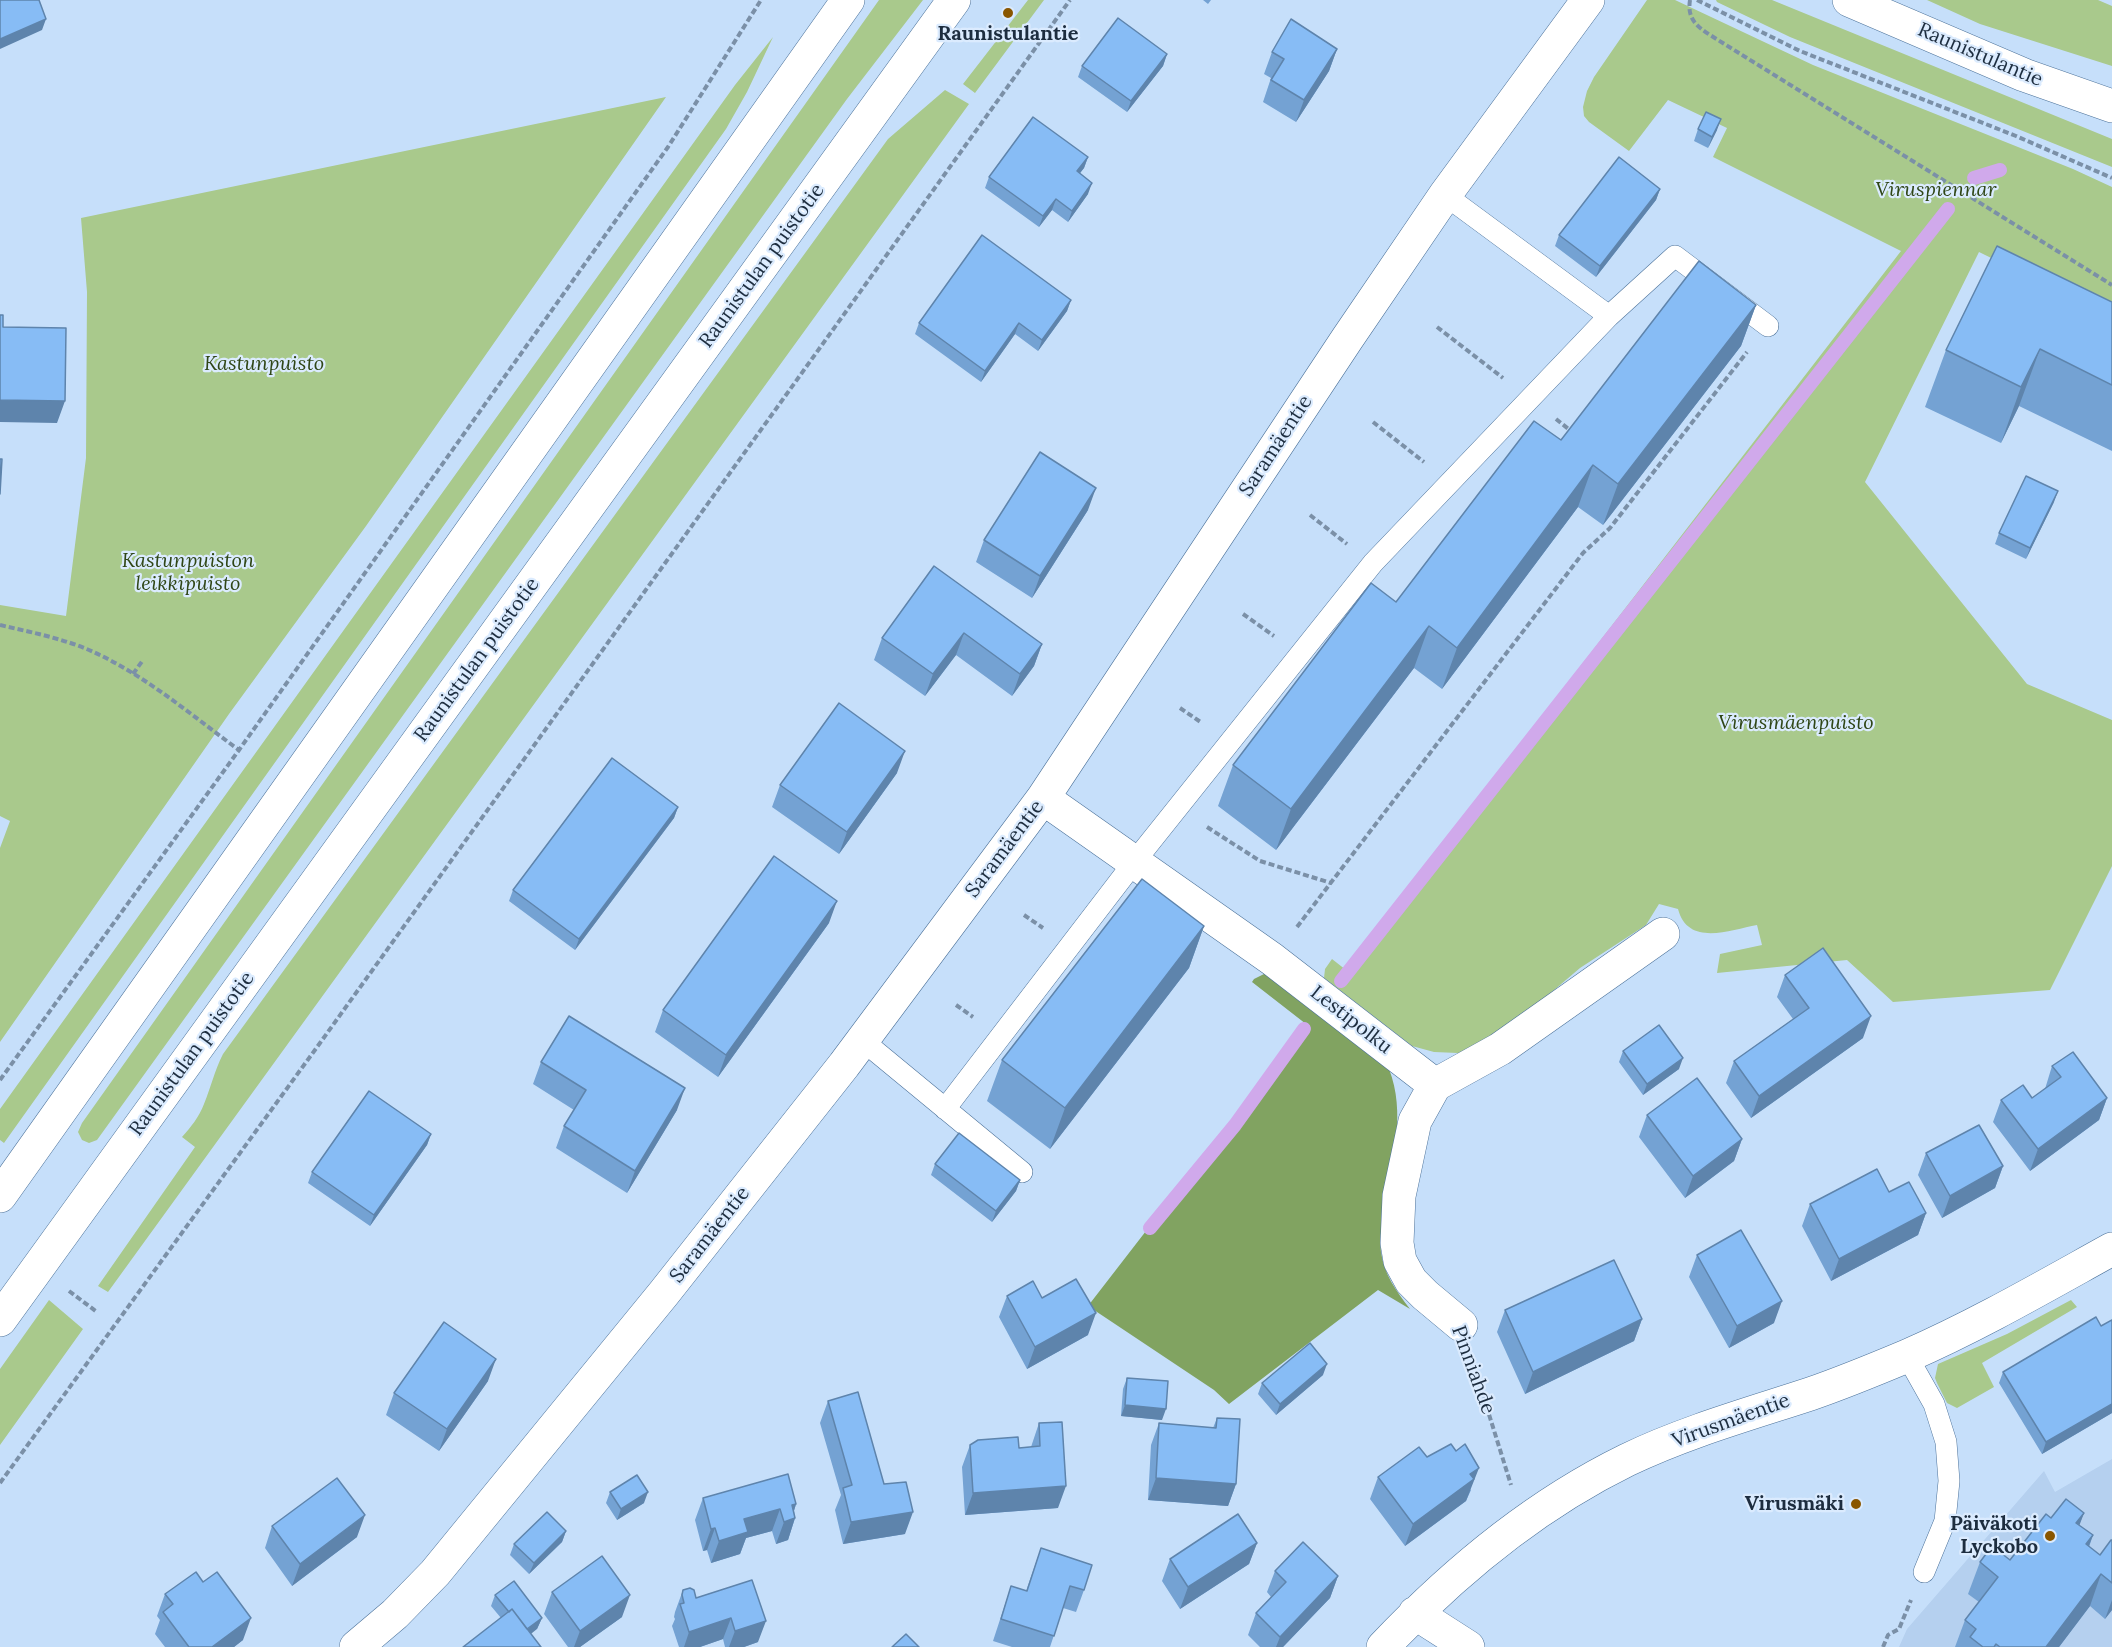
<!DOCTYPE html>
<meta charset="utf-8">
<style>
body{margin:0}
canvas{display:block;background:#c6dffa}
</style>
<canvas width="2112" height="1647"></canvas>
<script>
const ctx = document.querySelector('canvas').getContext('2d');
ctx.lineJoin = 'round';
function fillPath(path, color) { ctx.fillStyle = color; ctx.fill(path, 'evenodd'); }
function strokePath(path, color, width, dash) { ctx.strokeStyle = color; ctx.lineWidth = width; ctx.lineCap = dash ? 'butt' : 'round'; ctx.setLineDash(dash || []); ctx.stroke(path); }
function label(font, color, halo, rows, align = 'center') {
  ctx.font = font + ' Lora,serif'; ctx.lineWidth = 4.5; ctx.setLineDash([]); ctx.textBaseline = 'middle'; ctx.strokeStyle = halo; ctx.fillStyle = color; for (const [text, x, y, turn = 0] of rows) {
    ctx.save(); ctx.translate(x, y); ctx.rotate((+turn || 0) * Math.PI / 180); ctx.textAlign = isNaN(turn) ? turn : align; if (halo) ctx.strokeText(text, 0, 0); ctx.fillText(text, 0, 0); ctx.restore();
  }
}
fillPath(new Path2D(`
 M2112 1459V1647H1899L1907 1629 2044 1471 2055 1492Z`), '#b5d0ef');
fillPath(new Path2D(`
 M879 0H923L847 99 97 1140 89 1143 82 1140 78 1132 82 1123Z
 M1028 0H1044L975 93 963 84Z
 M1647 0H1675L1813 65 2073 169 2112 187V317L1979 252 1865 482 2027 684 2112 720V866L2050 990 1893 1002 1847 960 1717 973 1720 954 1762 945 1757 925C1730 930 1688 947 1678 909L1659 904 1646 925 1580 968 1499 1037 1469 1051 1458 1053 1434 1052 1412 1046 1324 978 1325 969 1332 959 1346 970 1901 251 1713 157 1727 128 1668 100 1629 151 1589 122 1584 116 1583 107 1587 91 1594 77Z
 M1716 0H1772L2112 139V167L1790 37 1717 2Z
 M1927 0H2098L2112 6V66L1980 24Z
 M773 37 747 92 726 129 4 1143 0 1140V1109L735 85Z
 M945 90 969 104 108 1292 98 1286 195 1147 182 1137C191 1127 199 1117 204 1104 211 1087 214 1072 223 1054L888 139Z
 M666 97 366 526 229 714 0 1042V848L10 821 0 816V605L66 616 86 458 87 292 81 218Z
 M49 1300 83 1329 0 1445V1369Z
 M2071 1300 2077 1307 1982 1363 1994 1387 1957 1408 1947 1403 1937 1383 1935 1378 1938 1364 2007 1334Z`), '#a9c98c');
fillPath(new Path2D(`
 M1276 968 1389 1069C1406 1112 1393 1161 1385 1206 1383 1221 1379 1237 1381 1252 1384 1274 1396 1291 1410 1309L1378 1290 1229 1404 1214 1390 1088 1306 1306 1024 1252 982 1254 979Z`), '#81a361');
strokePath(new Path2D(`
 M1974 178 2000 170
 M1341 981 1948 209
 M1150 1228 1235 1125 1304 1029`), '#d0a9eb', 14);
const lane = new Path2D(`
 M1445 195 1609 316
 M862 1040 1022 1172
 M945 1109 1135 861 1373 563 1609 316 1675 256 1768 326
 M1907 1356 1934 1404 1946 1442 1949 1481 1945 1521 1924 1572`);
const street = new Path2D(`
 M1849 0 2024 75 2112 106
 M1043 798 1272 959 1435 1085 1500 1049 1663 934
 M1435 1085 1415 1121 1399 1196 1397 1243 1400 1261 1411 1281 1425 1295 1461 1325
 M1415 1613 1468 1647
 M356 1647 395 1614 435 1573 664 1293 844 1065 1043 798 1347 339 1445 195 1588 0
 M1383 1647C1453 1573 1535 1505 1627 1460 1685 1432 1749 1414 1810 1394 1842 1383 1876 1369 1907 1356 1978 1325 2045 1286 2112 1249`);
const secondary = new Path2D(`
 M0 1196 848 0
 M0 1320 954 0`);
strokePath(lane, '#4c729a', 22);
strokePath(street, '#4c729a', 34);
strokePath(secondary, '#4c729a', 34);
strokePath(new Path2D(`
 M1690 0C1687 18 1696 26 1710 35L2112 285
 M1697 0 1800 51 2016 136 2112 178
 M1437 327 1503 378
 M1556 419 1571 431
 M1373 422 1424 462
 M1310 515 1347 544
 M1243 614 1274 636
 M0 625C30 632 61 638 89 650 144 674 191 715 239 750
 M133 674 143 660
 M1180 708 1202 723
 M1207 827 1260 861 1331 883
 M1024 915 1043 928
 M1297 927 1583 553 1610 528 1747 352
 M956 1005 973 1017
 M0 1080 239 750 668 147 761 0
 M69 1291 97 1312
 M1473 1363 1511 1485
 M0 1483 320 1043 1070 0
 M1883 1647 1888 1635 1899 1629 1911 1600`), '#7b90a7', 4, [6, 3]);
strokePath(lane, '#fff', 21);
strokePath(street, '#fff', 33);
strokePath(secondary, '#fff', 33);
fillPath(new Path2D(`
 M1203 0H1211L1208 4Z
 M1337 49 1329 71 1296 122 1263 102 1271 78 1264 74 1272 52Z
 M1167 54 1163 66 1127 112 1078 77 1082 66Z
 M1698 129 1717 130 1708 148 1694 141Z
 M1088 157 1084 168 1080 173 1088 194 1068 222 1052 210 1039 227 985 188 989 177Z
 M1660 189 1656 200 1596 277 1555 246 1559 235Z
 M1071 300 1067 311 1038 351 1015 334 981 382 915 334 919 323Z
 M2112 302V451L2019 406 2001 443 1925 407 1946 350Z
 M1756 305 1741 346 1603 525 1578 507 1442 689 1414 668 1276 850 1218 806 1233 765 1561 440Z
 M2054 502 2026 559 1995 544 1999 533Z
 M1088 510 1032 598 976 562 984 540Z
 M934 566 1042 644 1034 666 1012 696 956 655 925 696 874 660 882 638Z
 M897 773 839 854 772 807 780 785Z
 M678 807 674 818 575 950 509 901 513 890Z
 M829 923 718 1077 655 1032 663 1010Z
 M1204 926 1189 968 1050 1149 987 1101 1002 1060Z
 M1785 975 1863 1038 1751 1118 1726 1083 1734 1061 1793 1019 1777 997Z
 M1623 1051 1679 1069 1643 1095 1619 1062Z
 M541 1062 677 1110 627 1193 556 1148 564 1126 574 1110 533 1084Z
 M2052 1066 2107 1098 2099 1120 2030 1171 1993 1122 2001 1100 2032 1098 2045 1089Z
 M1647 1115 1742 1139 1734 1161 1685 1198 1639 1137Z
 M431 1134 427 1145 370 1226 308 1183 312 1172Z
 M1926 1153 2003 1166 1995 1188 1942 1218 1918 1175Z
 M935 1164 1020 1180 1016 1191 992 1222 931 1175Z
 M1889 1192 1926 1213 1918 1235 1831 1281 1802 1226 1810 1204Z
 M1697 1255 1774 1323 1729 1348 1689 1277Z
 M1007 1296 1042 1298 1088 1335 1027 1369 999 1317Z
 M1505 1310 1642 1319 1634 1341 1525 1394 1497 1332Z
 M2112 1320V1413L2042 1454 1999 1383 2003 1372 2101 1326Z
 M1323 1375 1276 1415 1258 1394 1262 1383Z
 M1127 1378 1162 1420 1121 1416 1123 1389Z
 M488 1381 439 1451 386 1415 394 1393Z
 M828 1401 884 1484 905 1534 843 1544 835 1510 841 1495 820 1423Z
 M1217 1418 1236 1484 1228 1506 1148 1500 1151 1445 1159 1423 1213 1428Z
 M1039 1423 1058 1508 965 1515 962 1467 970 1445 1019 1448 1031 1447Z
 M1427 1457 1471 1490 1466 1501 1405 1546 1370 1499 1378 1477Z
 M610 1492 644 1503 617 1520 606 1503Z
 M703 1498 796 1504 794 1511 795 1518 788 1540 776 1544 772 1531 746 1538 740 1554 711 1563 707 1550 703 1551 695 1520Z
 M2084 1513 2079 1525 2093 1535 2089 1547 2100 1555 2112 1540V1610L2105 1619 2090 1606 2059 1647H1955L1965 1620 1979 1602 1968 1594 1980 1562 2010 1560 2051 1518Z
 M272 1526 357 1537 292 1586 265 1548Z
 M566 1531 562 1542 529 1574 510 1555 514 1544Z
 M1257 1543 1249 1564 1180 1609 1162 1581 1170 1559Z
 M1041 1548 1084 1590 1076 1612 1063 1608 1050 1647H1012L993 1641 1011 1586 1026 1591Z
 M1275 1571 1338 1576 1330 1598 1283 1647H1260L1248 1635 1256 1613 1271 1597 1267 1592Z
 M752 1580 758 1642 744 1647H725L723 1639 700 1647H679L672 1626 675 1619 674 1617 675 1612 683 1590 696 1598Z
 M552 1592 622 1617 580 1647H568L544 1614Z
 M165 1594 243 1640 234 1647H165L155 1634 160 1620 157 1616Z
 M495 1595 542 1618 537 1629 501 1618 491 1606Z`), '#74a2d3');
fillPath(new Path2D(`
 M46 19 42 30 0 49V39Z
 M1337 49 1329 71 1296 122 1304 100Z
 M1167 54 1163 66 1127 112 1131 101Z
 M1721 119 1717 130 1708 148 1712 137Z
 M1088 157 1084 168 1073 182 1077 171Z
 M1092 183 1088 194 1068 222 1072 211Z
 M1660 189 1656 200 1596 277 1600 266Z
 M1056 199 1052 210 1039 227 1043 216Z
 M1071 300 1067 311 1038 351 1042 340Z
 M1756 305 1741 346 1603 525 1618 484Z
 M1019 323 1015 334 981 382 985 371Z
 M2040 349 2019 406 2001 443 2021 387Z
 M0 400 65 401 57 423 0 422Z
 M1593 465 1578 507 1442 689 1457 648Z
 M1096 488 1088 510 1032 598 1040 576Z
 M2058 491 2054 502 2026 559 2030 548Z
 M1429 626 1414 668 1276 850 1291 809Z
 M964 633 956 655 925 696 933 674Z
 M1042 644 1034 666 1012 696 1020 674Z
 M905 751 897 773 839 854 847 832Z
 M678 807 674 818 575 950 579 939Z
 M837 901 829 923 718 1077 726 1055Z
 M1204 926 1189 968 1050 1149 1065 1108Z
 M1871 1016 1863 1038 1751 1118 1759 1096Z
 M1683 1058 1679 1069 1643 1095 1647 1084Z
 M685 1088 677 1110 627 1193 635 1171Z
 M2107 1098 2099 1120 2030 1171 2038 1149Z
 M431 1134 427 1145 370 1226 374 1215Z
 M1742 1139 1734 1161 1685 1198 1693 1176Z
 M2003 1166 1995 1188 1942 1218 1950 1196Z
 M1020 1180 1016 1191 992 1222 996 1211Z
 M1926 1213 1918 1235 1831 1281 1839 1259Z
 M1782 1301 1774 1323 1729 1348 1737 1326Z
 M1096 1313 1088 1335 1027 1369 1035 1347Z
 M1642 1319 1634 1341 1525 1394 1533 1372Z
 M496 1359 488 1381 439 1451 447 1429Z
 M1327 1364 1323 1375 1276 1415 1280 1404Z
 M2112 1404V1413L2042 1454 2046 1442Z
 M1125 1405 1166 1409 1162 1420 1121 1416Z
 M1479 1468 1466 1501 1405 1546 1413 1524 1470 1474Z
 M1156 1478 1236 1484 1228 1506 1148 1500Z
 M1066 1486 1058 1508 965 1515 973 1493Z
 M648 1492 644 1503 617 1520 621 1509Z
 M796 1504 791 1520 795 1518 788 1540 776 1544 784 1522 792 1505Z
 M780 1509 772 1531 746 1538 740 1554 711 1563 719 1541 744 1519Z
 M913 1512 905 1534 843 1544 851 1522Z
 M2084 1513 2072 1545 2076 1523Z
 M365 1515 357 1537 292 1586 300 1564Z
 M715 1528 707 1550 703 1551 711 1529Z
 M566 1531 562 1542 529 1574 534 1563Z
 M2093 1535 2081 1567 2086 1544Z
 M1257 1543 1249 1564 1180 1609 1188 1587Z
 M2101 1574 2090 1606 2059 1647H2046Z
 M1338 1576 1330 1598 1283 1647H1276L1280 1637Z
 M630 1595 622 1617 580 1647H574L580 1631Z
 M2112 1600V1610L2105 1619Z
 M251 1618 243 1640 234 1647H212Z
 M542 1618 537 1629 522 1641 526 1630Z
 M731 1618 723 1639 700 1647H684L689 1632Z
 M766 1621 758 1642 744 1647H729L735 1631Z`), '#5e84ac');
const building = new Path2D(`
 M0 0H39L46 19 0 39Z
 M1118 18 1167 54 1131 101 1082 66Z
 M1291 19 1337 49 1304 100 1271 80 1284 59 1272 52Z
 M1706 112 1721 119 1712 137 1698 129Z
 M1033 117 1088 157 1077 171 1092 183 1072 211 1056 199 1043 216 989 177Z
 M1619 157 1660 189 1600 266 1559 235Z
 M982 235 1071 300 1042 340 1019 323 985 371 919 323Z
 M1997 246 2112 302V385L2040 349 2021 387 1946 350Z
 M1699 261 1756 305 1618 484 1593 465 1457 648 1429 626 1291 809 1233 765 1371 583 1396 602 1534 421 1561 440Z
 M0 315H3V327L66 328 65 401 0 400Z
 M1040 452 1096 488 1040 576 984 540Z
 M0 459H2L0 494Z
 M2026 476 2058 491 2030 548 1999 533Z
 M934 566 1042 644 1020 674 964 633 933 674 882 638Z
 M839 703 905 751 847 832 780 785Z
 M612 758 678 807 579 939 513 890Z
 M774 856 837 901 726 1055 663 1010Z
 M1142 879 1204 926 1065 1108 1002 1060Z
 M1823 948 1871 1016 1759 1096 1734 1061 1809 1008 1785 975Z
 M569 1016 685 1088 635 1171 564 1126 586 1090 541 1062Z
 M1659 1025 1683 1058 1647 1084 1623 1051Z
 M2073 1052 2107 1098 2038 1149 2001 1100 2023 1085 2032 1098 2061 1077 2052 1066Z
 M1697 1078 1742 1139 1693 1176 1647 1115Z
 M369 1091 431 1134 374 1215 312 1172Z
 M1979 1125 2003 1166 1950 1196 1926 1153Z
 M959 1133 1020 1180 996 1211 935 1164Z
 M1877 1169 1889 1192 1909 1182 1926 1213 1839 1259 1810 1204Z
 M1741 1230 1782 1301 1737 1326 1697 1255Z
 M1614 1260 1642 1319 1533 1372 1505 1310Z
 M1076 1279 1096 1313 1035 1347 1007 1296 1033 1281 1042 1298Z
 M2096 1317 2101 1326 2112 1320V1404L2046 1442 2003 1372Z
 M444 1322 496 1359 447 1429 394 1393Z
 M1310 1343 1327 1364 1280 1404 1262 1383Z
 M1127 1378 1168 1381 1166 1409 1125 1405Z
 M858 1392 884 1484 906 1482 913 1512 851 1522 843 1488 852 1485 828 1401Z
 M1217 1418 1240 1419 1236 1484 1156 1478 1159 1423 1216 1428Z
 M1062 1422 1066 1486 973 1493 970 1445 978 1440 1018 1437 1019 1448 1040 1446 1039 1423Z
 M1451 1444 1456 1451 1465 1444 1479 1468 1470 1474 1474 1479 1413 1524 1378 1477 1419 1447 1427 1457Z
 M788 1474 796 1504 792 1505 795 1518 784 1522 780 1509 744 1519 748 1532 719 1541 715 1528 711 1529 703 1498Z
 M637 1475 648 1492 621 1509 610 1492Z
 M337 1478 365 1515 300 1564 272 1526Z
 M2066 1499 2084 1513 2076 1523 2093 1535 2086 1544 2100 1555 2111 1540H2112V1583L2101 1574 2046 1647H2000L1996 1644 1994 1647H1983L1970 1637 1976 1629 1965 1620 1998 1577 1980 1562 1992 1546 2010 1560 2046 1514 2051 1518Z
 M547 1512 566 1531 534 1563 514 1544Z
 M1238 1514 1257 1543 1188 1587 1170 1559Z
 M1303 1542 1338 1576 1280 1637 1256 1613 1286 1582 1275 1571Z
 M1041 1548 1092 1565 1084 1590 1070 1586 1054 1636 1001 1619 1011 1586 1027 1591Z
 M602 1556 630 1595 580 1631 552 1592Z
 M196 1572 203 1582 217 1572 251 1618 212 1647H189L163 1612 173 1604 165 1594Z
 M752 1580 766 1621 735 1631 731 1618 689 1632 680 1604 684 1603 682 1595 683 1590 690 1588 694 1590 696 1598Z
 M514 1581 542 1618 527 1629 512 1609 509 1612 495 1595Z
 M512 1609 541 1647H463Z
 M906 1634 919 1647H892Z`);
fillPath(building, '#87bcf5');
strokePath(building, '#5e84ac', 1.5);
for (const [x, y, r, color] of [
 [1008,13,6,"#895600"],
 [1856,1504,6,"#895600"],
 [2050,1536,6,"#895600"]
]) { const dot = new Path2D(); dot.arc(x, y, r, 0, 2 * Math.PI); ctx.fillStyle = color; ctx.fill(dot); strokePath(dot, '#dbebfe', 2); }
label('bold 20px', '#1d2d3f', '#dbebfe', [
 ["Raunistulantie",1008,34,"center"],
 ["Virusmäki",1844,1504],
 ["Päiväkoti",2038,1524],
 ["Lyckobo",2038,1547]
], 'right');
label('20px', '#1d2d3f', '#dbebfe', [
 ["Raunistulantie",1980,55,23],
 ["Raunistulan puistotie",762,266,-54],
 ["Saramäentie",1276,446,-57],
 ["Raunistulan puistotie",477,660,-54],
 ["Saramäentie",1005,849,-53],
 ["Lestipolku",1351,1020,38],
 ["Raunistulan puistotie",192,1054,-54],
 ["Saramäentie",710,1235,-52],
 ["Pinniahde",1473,1370,70],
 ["Virusmäentie",1731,1421,-20]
]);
label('italic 20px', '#2f4616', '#dbebfe', [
 ["Viruspiennar",1936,190],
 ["Kastunpuisto",264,364],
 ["Kastunpuiston",188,561],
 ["leikkipuisto",188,584],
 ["Virusmäenpuisto",1796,723]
]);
</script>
